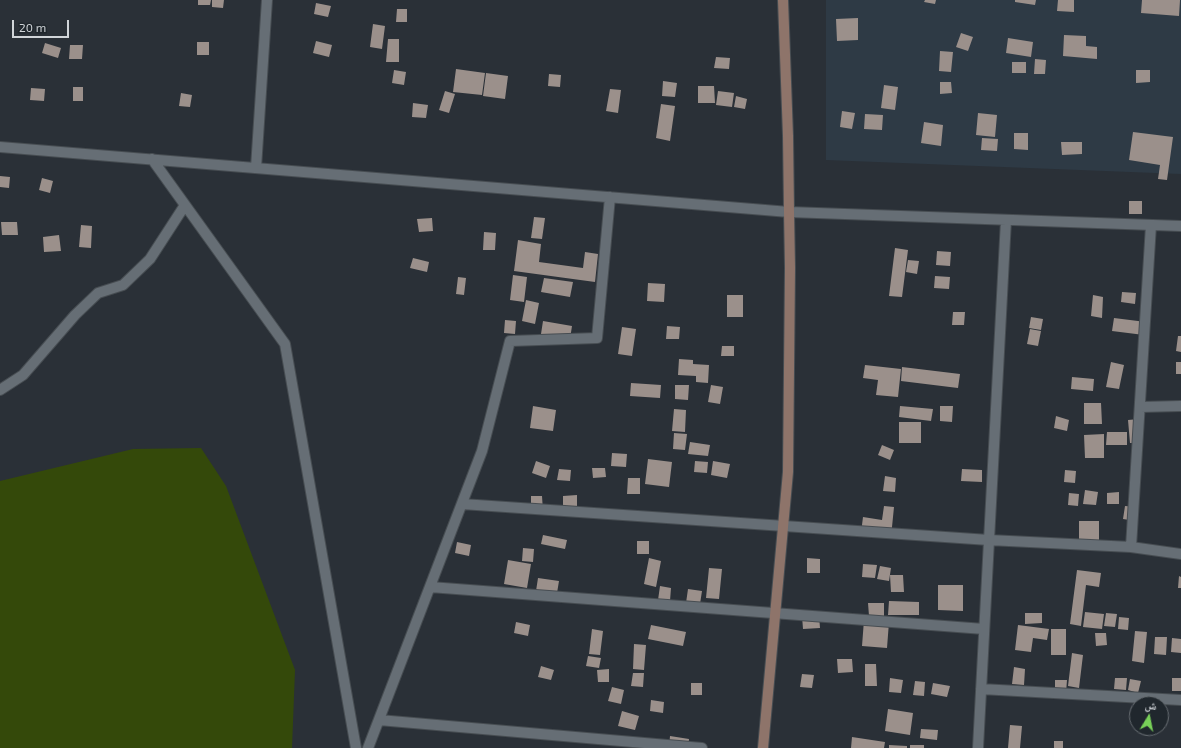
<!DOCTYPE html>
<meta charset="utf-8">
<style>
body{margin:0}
#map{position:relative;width:1181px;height:748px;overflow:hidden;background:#2a3037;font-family:"Exo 2","Noto Naskh Arabic",sans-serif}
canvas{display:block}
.north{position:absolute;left:1129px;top:696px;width:40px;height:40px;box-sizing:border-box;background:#20272d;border:1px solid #676d72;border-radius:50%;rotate:10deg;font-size:11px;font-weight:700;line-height:16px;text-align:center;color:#d1d5d9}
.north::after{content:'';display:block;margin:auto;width:14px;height:18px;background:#78d158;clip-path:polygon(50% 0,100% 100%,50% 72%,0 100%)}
.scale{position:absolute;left:12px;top:20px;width:57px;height:18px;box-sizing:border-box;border:2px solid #d1d5d9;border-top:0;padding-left:5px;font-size:12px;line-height:14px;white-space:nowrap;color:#d1d5d9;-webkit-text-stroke:3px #20272d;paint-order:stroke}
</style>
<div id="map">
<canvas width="1181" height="748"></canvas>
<div class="north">ش</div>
<div class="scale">20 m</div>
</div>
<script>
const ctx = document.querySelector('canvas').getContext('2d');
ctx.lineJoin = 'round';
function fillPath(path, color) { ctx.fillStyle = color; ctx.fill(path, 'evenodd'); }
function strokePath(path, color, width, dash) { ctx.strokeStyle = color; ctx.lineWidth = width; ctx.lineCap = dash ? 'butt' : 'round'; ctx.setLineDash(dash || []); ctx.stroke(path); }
fillPath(new Path2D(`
 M826 0H1181V174L826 160Z`), '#2e3a45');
fillPath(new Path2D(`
 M201 448 226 486 295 670 292 748H0V481L133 449Z`), '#34490a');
fillPath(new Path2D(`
 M198 0H211L210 5H198Z
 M212 0H224L223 8 212 7Z
 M925 0H936L935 4 924 2Z
 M1015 0H1036L1035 5 1015 2Z
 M1058 0H1074V12L1057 11Z
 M1142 0H1180L1179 16 1141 13Z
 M316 3 331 6 328 17 314 14Z
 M397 9H407V22H396Z
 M858 18V40L837 41 836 19Z
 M373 24 385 26 382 49 370 47Z
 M961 33 973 37 968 51 956 47Z
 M1064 35 1086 36V46L1097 47V59L1063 56Z
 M1008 38 1033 42 1031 57 1006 53Z
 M388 39H399V62H386Z
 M316 41 332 45 329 57 313 53Z
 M197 42H209V55H197Z
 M45 43 61 48 58 58 42 53Z
 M70 45H83L82 59H69Z
 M940 51 953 52 951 72 939 71Z
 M716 57 730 58 729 69 714 68Z
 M1035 59 1046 60 1045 74H1034Z
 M1012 62H1026V73H1012Z
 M456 69 485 73 482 95 453 92Z
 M394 70 406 72 404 85 392 83Z
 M1136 70H1150V82L1136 83Z
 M486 73 508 76 505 99 483 96Z
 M549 74 561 75 560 87 548 86Z
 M663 81 677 83 675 97 662 96Z
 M940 82H951L952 93 940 94Z
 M884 85 898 87 895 110 881 108Z
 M698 86H714L715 103H698Z
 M73 87H83V101H73Z
 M31 88 45 89 44 101 30 100Z
 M610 89 621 90 618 113 606 111Z
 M445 91 455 94 449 113 439 110Z
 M718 91 734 93 732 107 716 105Z
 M181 93 192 95 190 107 179 106Z
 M736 96 747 99 745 109 734 107Z
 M413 103 428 105 426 118 412 117Z
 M661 104 675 106 670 141 656 138Z
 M842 111 855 113 852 129 840 127Z
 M978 113 997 115 995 137 976 135Z
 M865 114 883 115 882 130 864 129Z
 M924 122 943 125 941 146 921 143Z
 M1133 132 1173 137 1167 180 1158 179 1160 165 1129 160Z
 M1014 133H1028V150L1014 149Z
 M982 138 998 139 997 151 981 150Z
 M1061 142H1082V154L1062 155Z
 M0 176 10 177 9 188 0 187Z
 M42 178 53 181 50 193 39 190Z
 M1129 201H1142V214H1129Z
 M534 217 545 218 542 239 531 238Z
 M432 218 433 231 419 232 417 219Z
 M1 222H17L18 235H2Z
 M81 225 92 226 91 248 79 247Z
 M484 232 496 233 495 250H483Z
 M59 235 61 251 44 252 43 237Z
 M518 240 541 244 539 262 583 268 585 252 598 254 595 282 514 271Z
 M895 248 908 250 902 297 889 296Z
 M937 251 951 252 950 266 936 265Z
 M413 258 429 262 427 272 410 268Z
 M908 260 919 261 917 274 906 272Z
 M513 275 527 277 524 302 510 300Z
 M935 276 950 277 949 289 934 288Z
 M458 277 466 278 464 295 456 294Z
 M544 278 573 282 570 297 541 292Z
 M648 283 665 284 664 302 647 301Z
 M1122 292 1136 293 1135 304 1121 302Z
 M727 295H743V317H727Z
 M1093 295 1103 297 1102 318 1091 316Z
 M526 300 539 303 535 324 522 321Z
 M953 312H965L964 325H952Z
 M1031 317 1043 319 1041 330 1029 328Z
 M1114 318 1146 322 1144 335 1112 331Z
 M505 320 516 321 515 334 504 333Z
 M543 321 572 326 570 339 541 334Z
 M667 326 680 327 679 339H666Z
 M622 327 636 329 632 356 618 354Z
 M1030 329 1041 331 1038 346 1027 344Z
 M1178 336H1181V352L1176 351Z
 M722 346H734V356H721Z
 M679 359 693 360V364L709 365 708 383 696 382V376L678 375Z
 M1111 362 1124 365 1119 389 1106 387Z
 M1176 362H1181V374H1176Z
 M865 365 901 369 898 397 876 395 878 380 863 378Z
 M902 367 960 374 958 388 901 381Z
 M1072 377 1094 379 1093 391 1071 389Z
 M631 383 661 385 660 398 630 396Z
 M675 385H689L688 400 675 399Z
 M711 385 723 387 720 404 708 402Z
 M1084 403H1101L1102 424H1084Z
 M533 406 556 410 553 431 530 428Z
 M900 406 933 409 931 421 899 417Z
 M940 406H953L952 422 940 421Z
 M674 409 686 410 685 432 672 431Z
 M1056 416 1069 420 1067 431 1054 428Z
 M1139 419 1141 443H1130L1128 420Z
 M899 422H921V443H899Z
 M1107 432H1127V445H1106Z
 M674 433 687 434 685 450 673 449Z
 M1104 434V458H1085L1084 435Z
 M690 442 710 445 708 456 688 454Z
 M882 445 894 450 890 460 878 455Z
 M612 453 627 454 626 467 611 466Z
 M648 459 672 462 669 487 645 484Z
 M536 461 550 466 546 478 532 473Z
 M695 461 708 462 707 473 694 472Z
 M713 461 730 464 727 478 711 475Z
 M592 468H605L606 477 593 478Z
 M559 469 571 470 570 481 557 480Z
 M962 469 982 470V482L961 481Z
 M1065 470 1076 471 1075 483 1064 482Z
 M885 476 896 478 895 492 883 491Z
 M628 478H640V494H627Z
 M1085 490 1098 492 1096 505 1083 504Z
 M1119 492V504H1107V493Z
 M1069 493 1079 494 1078 506 1068 505Z
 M577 495V509L563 510V496Z
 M531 496H542L543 511 531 512Z
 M884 506 894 507 891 537 861 533 863 517 882 520Z
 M1125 506 1138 507 1136 521 1123 519Z
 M1079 521H1099V543H1079Z
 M543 535 567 540 565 549 541 544Z
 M637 541H649V554H637Z
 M457 542 471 545 469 556 455 553Z
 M523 548 534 549 533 562 522 561Z
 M649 558 661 561 656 587 644 584Z
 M807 558 820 559V573H807Z
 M508 560 531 564 527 588 504 584Z
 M863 564 877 565 875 578 862 577Z
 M880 566 891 568 889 581 877 579Z
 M709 568 722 569 719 599 706 598Z
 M1077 570 1101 573 1099 587 1086 585 1081 626 1070 624Z
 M890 575H903L904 592H891Z
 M1179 576 1181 577V588H1178Z
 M538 578 559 581 557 593 536 591Z
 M938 585H963V611L938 610Z
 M660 586 671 588 670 601 658 600Z
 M688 589 702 591 700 604 686 603Z
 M889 601 919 602V615H888Z
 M868 603H884V616H869Z
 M1085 612 1104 614 1102 629 1083 627Z
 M1025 613H1042V623L1025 624Z
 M1106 613 1117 614 1115 627 1104 626Z
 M819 615 820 628 803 629 802 616Z
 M1119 617 1129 618 1128 630 1118 629Z
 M864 620 889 622 887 648 862 646Z
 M516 622 530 625 528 636 514 633Z
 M651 625 686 632 683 646 648 639Z
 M1018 625 1049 629 1047 640 1033 638 1031 652 1015 650Z
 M592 629 603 631 600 655 589 654Z
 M1051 629H1066V655H1051Z
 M1135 631 1147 632 1144 663 1132 661Z
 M1095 633H1106L1107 645 1096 646Z
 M1155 637H1167L1166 655 1154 654Z
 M1172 638 1181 639V653L1171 652Z
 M634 644 646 645 644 670 633 669Z
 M1072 653 1083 655 1079 688 1068 686Z
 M588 656 601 658 599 668 586 666Z
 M837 659H852L853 672 838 673Z
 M865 664H876L877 686H865Z
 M541 666 554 670 551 680 538 677Z
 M1014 667 1025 669 1024 685 1012 684Z
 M609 669V682H598L597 670Z
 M633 673H644L643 687 631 686Z
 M802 674 814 675 812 688 800 687Z
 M890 678 903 680 901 693 889 692Z
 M1115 678H1127L1126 690 1114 689Z
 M1172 678H1181V691H1172Z
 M1130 679 1141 681 1138 693 1128 690Z
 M1055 680H1067L1066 693H1055Z
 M915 681 925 682 924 696 913 695Z
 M691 683H702V695H691Z
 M933 683 950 686 947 697 931 694Z
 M612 687 624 690 621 704 608 701Z
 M651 700 664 702 663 713 650 711Z
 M888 709 913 713 910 735 885 731Z
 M622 711 639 716 635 730 618 726Z
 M1010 725 1022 726 1020 748H1008Z
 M921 729 938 730 937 740 920 738Z
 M670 736 689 739 688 748 669 747Z
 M852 737 885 742 884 748H851Z
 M1054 741H1063V748H1054Z
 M889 745 907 746V748H889Z
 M910 745H924V748H910Z`), '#9b908b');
const street = new Path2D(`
 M0 147 789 212 1181 226
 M152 159 285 344 356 748
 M256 168 267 0
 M0 390 23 375 75 315 98 293 123 285 150 259 185 205
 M1140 407 1181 406
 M462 504 989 540 1131 547 1181 554
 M1131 547 1151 225
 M430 587 984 629
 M981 689 1181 700
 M379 720 702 748
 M368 748 482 451 510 341 597 338 610 197
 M978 748 1006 220`);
const secondary = new Path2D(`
 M763 748 788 472 790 268 789 212 788 136 783 0`);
strokePath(street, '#474d52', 12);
strokePath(secondary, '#474d52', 12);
strokePath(street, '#666e75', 10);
strokePath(secondary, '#8e746a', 10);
</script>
